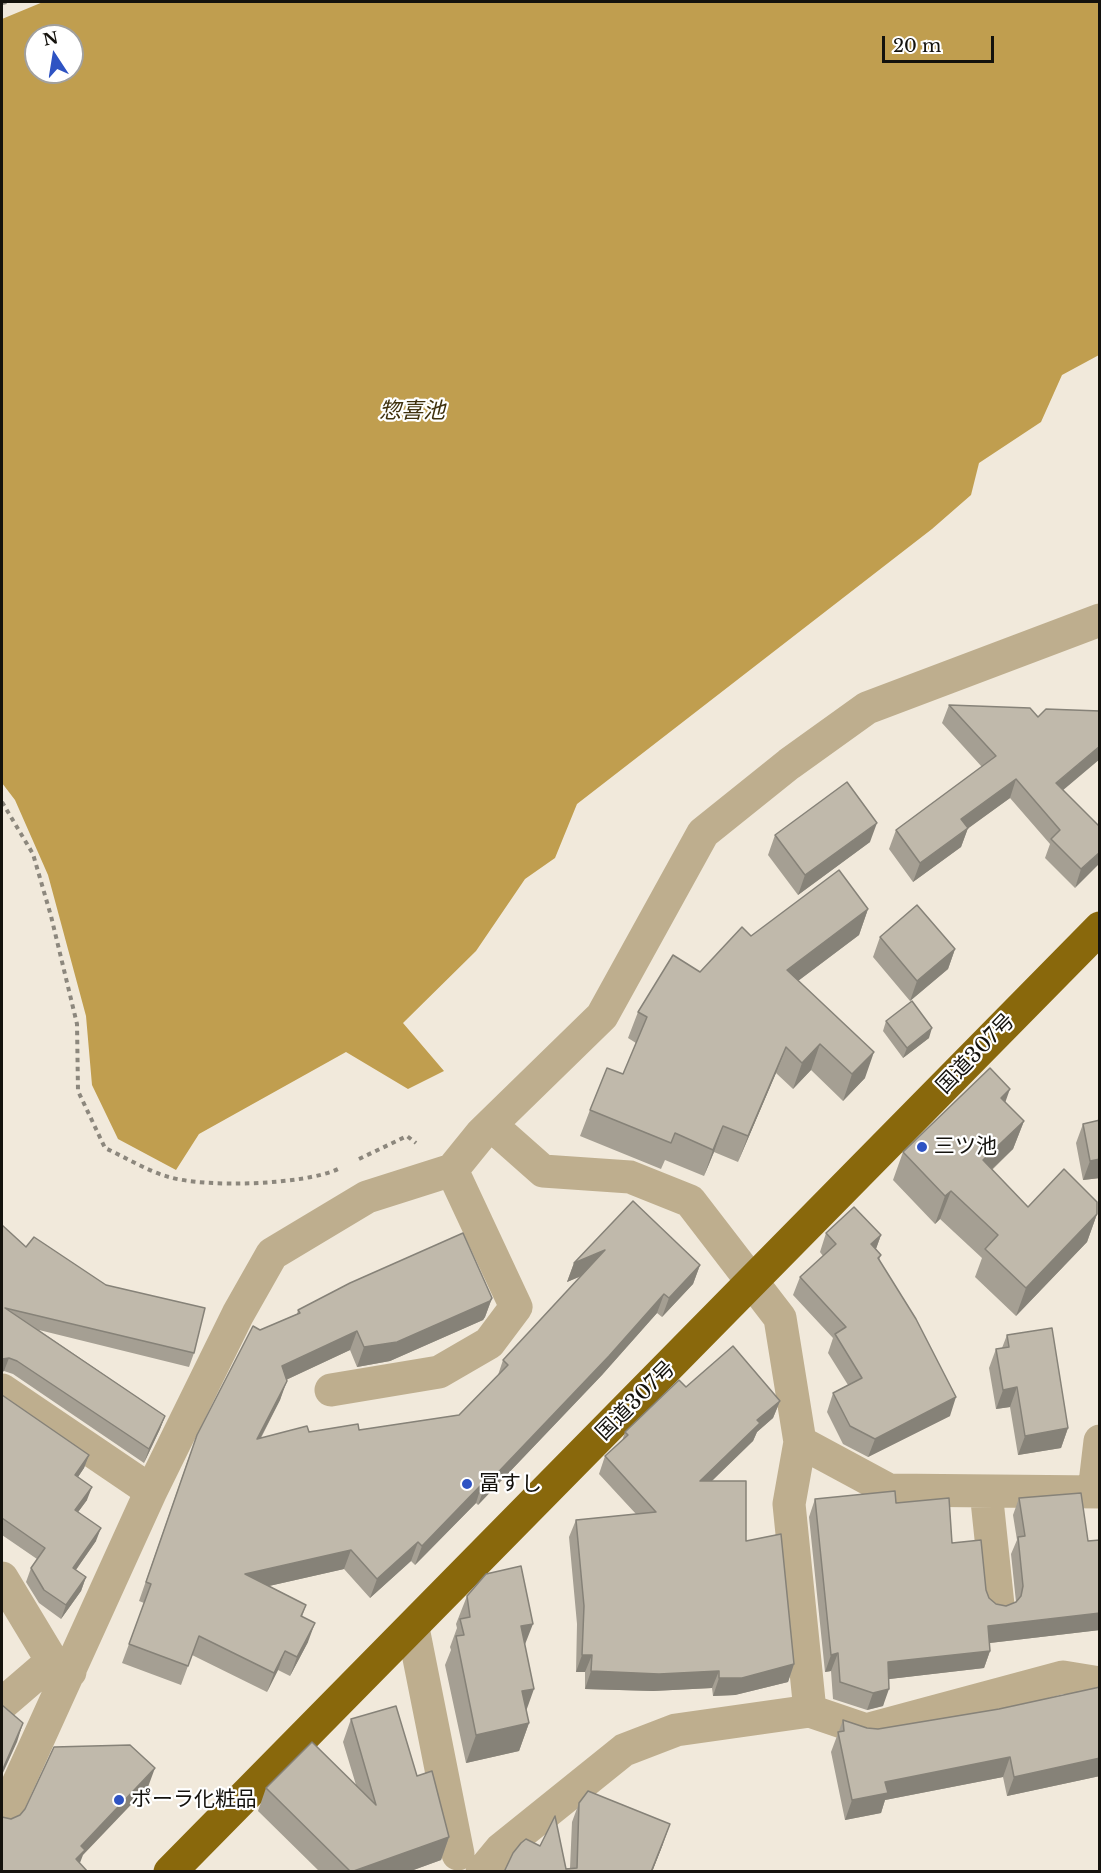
<!DOCTYPE html>
<meta charset="utf-8">
<style>
body{margin:0}
#map{position:relative;width:1101px;height:1873px;overflow:hidden;background:#f1e9db;font-family:"Libre Baskerville",serif}
canvas{display:block}
.frame{position:absolute;inset:0;border:3px solid #14120d;pointer-events:none}
.north{position:absolute;left:24px;top:24px;width:60px;height:60px;box-sizing:border-box;background:#fff;border:2px solid #a1a09e;border-radius:50%;rotate:348deg;font-size:16px;font-weight:700;line-height:24px;text-align:center;color:#14120d}
.north::after{content:'';display:block;margin:auto;width:21px;height:27px;background:#2e53c3;clip-path:polygon(50% 0,100% 100%,50% 72%,0 100%)}
.scale{position:absolute;left:882px;top:36px;width:112px;height:27px;box-sizing:border-box;border:3px solid #14120d;border-top:0;padding-left:8px;font-size:18px;line-height:21px;white-space:nowrap;color:#14120d;-webkit-text-stroke:4px #fff;paint-order:stroke}
</style>
<div id="map">
<canvas width="1101" height="1873"></canvas>
<div class="frame"></div>
<div class="north">N</div>
<div class="scale">20 m</div>
</div>
<script>
const ctx = document.querySelector('canvas').getContext('2d');
ctx.lineJoin = 'round';
function fillPath(path, color) { ctx.fillStyle = color; ctx.fill(path, 'evenodd'); }
function strokePath(path, color, width, dash) { ctx.strokeStyle = color; ctx.lineWidth = width; ctx.lineCap = dash ? 'butt' : 'round'; ctx.setLineDash(dash || []); ctx.stroke(path); }
function label(font, color, halo, rows, align = 'center') {
  ctx.font = font + ' "Libre Baskerville","Noto Sans JP",serif'; ctx.lineWidth = 4.5; ctx.setLineDash([]); ctx.textBaseline = 'middle'; ctx.strokeStyle = halo; ctx.fillStyle = color; for (const [text, x, y, turn = 0] of rows) {
    ctx.save(); ctx.translate(x, y); ctx.rotate((+turn || 0) * Math.PI / 180); ctx.textAlign = isNaN(turn) ? turn : align; if (halo) ctx.strokeText(text, 0, 0); ctx.fillText(text, 0, 0); ctx.restore();
  }
}
fillPath(new Path2D(`
 M43 2H1099V355L1062 375 1041 422 979 463 971 495 932 529 577 804 555 858 525 879 476 951 403 1023 444 1071 408 1089 346 1052 199 1134 176 1170 118 1139 92 1085 86 1016 48 875 15 800 2 783V19ZM36 36H72V72H36Z`), '#c09e4f');
strokePath(new Path2D(`
 M2 3 7 2
 M2 802 33 854 51 916 77 1024 78 1091 105 1148C125 1157 147 1171 169 1177 206 1188 304 1185 338 1169
 M359 1159 407 1136 416 1143`), '#8c877d', 4, [4.5, 4.5]);
strokePath(new Path2D(`
 M491 1125 543 1171 630 1177 690 1201 780 1318 800 1442 789 1504 810 1711
 M2 1390 151 1491
 M331 1390 439 1372 489 1343 516 1307 452 1170
 M800 1442 889 1490 1100 1492
 M986 1491 998 1605
 M1094 1492 1100 1441
 M2 1578 52 1661 70 1672
 M413 1628 458 1854
 M2 1704 52 1661
 M2 1819 151 1491 238 1314 272 1254 367 1197 452 1170 482 1133 602 1016 703 833 789 764 867 708 1100 620
 M482 1872 501 1849 624 1750 676 1730 810 1711 866 1730 1063 1677 1100 1683`), '#beae8e', 33);
strokePath(new Path2D(`
 M170 1872 1100 928`), '#89680c', 33);
fillPath(new Path2D(`
 M949 705 1063 790 1100 827 1075 888 1045 858 1050 844 1010 798 968 828 961 847 913 882 889 849 896 830 982 767 942 723Z
 M775 835 870 842 798 895 768 855Z
 M868 909 859 935 798 981 865 1078 843 1101 811 1070 793 1089 776 1073 738 1162 714 1152 704 1176 665 1160 661 1169 580 1136 590 1110 623 1074 636 1043 628 1038 638 1012 700 972 751 936Z
 M880 937 955 949 948 969 910 1001 873 957Z
 M886 1021 929 1038 903 1058 883 1031Z
 M1005 1102 1024 1121 1013 1149 992 1170 1028 1207 1097 1214 1087 1242 1016 1316 975 1277 982 1258 940 1219 935 1224 893 1180 903 1152Z
 M1100 1120V1178L1083 1180 1076 1143 1083 1124Z
 M2 1225 26 1247 194 1353 189 1367 39 1330 165 1416 160 1429 144 1463 13 1374 4 1371 2 1372Z
 M826 1233 881 1235 876 1249 881 1255 879 1260 950 1416 868 1457 843 1444 827 1412 833 1393 848 1385 828 1353 833 1338 793 1295 800 1277 823 1256 820 1252Z
 M574 1263 700 1265 693 1284 662 1317 657 1313 602 1375 478 1505 476 1503 415 1565 411 1561 370 1598 344 1569 269 1586 306 1605 302 1617 308 1642 290 1676 278 1670 267 1692 192 1655 181 1685 122 1663 144 1603 139 1601 190 1454 260 1330 297 1314 298 1310 492 1298 485 1317 483 1320 390 1361 357 1367 350 1350 286 1380 280 1400 261 1438 309 1432 359 1430 459 1415 498 1375 503 1360 581 1276 567 1282Z
 M1007 1335 1068 1428 1061 1448 1018 1455 1010 1407 996 1409 989 1368 996 1349 1002 1348Z
 M686 1387 780 1401 773 1418 757 1432 753 1441 712 1481 746 1541 794 1664 788 1682 735 1695 713 1696 712 1688 653 1691 585 1689V1672H576L577 1624 569 1537 576 1520 636 1514 599 1474 605 1456 622 1441 625 1432Z
 M2 1395 89 1455 84 1468 78 1477 87 1500 78 1512 96 1541 76 1570 86 1577 81 1591 61 1619 39 1603 26 1582 31 1568 37 1559 2 1535Z
 M1019 1498 1088 1541 1100 1540V1630L990 1643V1651L984 1668 889 1679 883 1706 867 1710 833 1699 831 1671 825 1672 809 1517 815 1499 896 1503 952 1543 986 1590 989 1598 996 1604 1006 1606 1016 1602 1011 1554 1017 1540 1013 1515Z
 M467 1596 525 1645 526 1710 529 1723 519 1751 466 1763 445 1665 451 1650 450 1647 457 1628 456 1624Z
 M1100 1687V1776L1007 1796 1003 1777 885 1800 881 1813 845 1820 831 1752 843 1720 867 1728 878 1729 999 1709Z
 M351 1719 417 1776 449 1837 441 1860 408 1872H320L258 1811 266 1788 356 1785 343 1742Z
 M579 1803 663 1844 652 1872H504L570 1868 572 1822Z`), '#a59f93');
fillPath(new Path2D(`
 M1100 746V759L1049 802 1056 783Z
 M1016 779 1010 798 955 838 961 819Z
 M877 823 870 842 798 895 805 875Z
 M968 828 961 847 913 882 920 863Z
 M1100 852V863L1075 888 1081 869Z
 M868 909 859 935 778 996 787 970Z
 M955 949 948 969 910 1001 917 981Z
 M932 1028 929 1038 903 1058 907 1048Z
 M820 1044 811 1070 793 1089 802 1063Z
 M786 1047 776 1073 738 1162 748 1136Z
 M874 1052 865 1078 843 1101 852 1074Z
 M1010 1089 1000 1117 1001 1098Z
 M1024 1121 1013 1149 972 1188 983 1160Z
 M723 1126 714 1152 704 1176 713 1150Z
 M1100 1159V1178L1083 1180 1090 1161Z
 M951 1191 940 1219 935 1224 945 1196Z
 M1097 1214 1087 1242 1016 1316 1026 1288Z
 M881 1235 874 1254 871 1244Z
 M605 1250 598 1269 567 1282 574 1263Z
 M700 1265 693 1284 662 1317 669 1298Z
 M664 1294 657 1313 602 1375 478 1505 485 1486Z
 M492 1298 485 1317 483 1320 390 1361 357 1367 364 1347Z
 M357 1331 350 1350 275 1385 282 1366Z
 M9 1358 4 1371 2 1372V1359Z
 M287 1381 280 1400 250 1458 257 1439Z
 M1017 1387 1010 1407 996 1409 1003 1390Z
 M956 1397 950 1416 868 1457 875 1439Z
 M780 1401 773 1418 757 1432 753 1441 694 1498 700 1481 757 1420Z
 M165 1416 160 1429 144 1463 149 1449Z
 M1068 1428 1061 1448 1018 1455 1025 1436Z
 M89 1455 84 1468 70 1489 75 1475Z
 M482 1484 476 1503 415 1565 422 1546Z
 M92 1487 87 1500 70 1523 75 1510Z
 M101 1528 96 1541 68 1581 73 1568Z
 M418 1542 411 1561 370 1598 377 1579Z
 M351 1550 344 1569 238 1593 245 1574Z
 M86 1577 81 1591 61 1619 66 1605Z
 M1100 1613V1630L981 1644 988 1626Z
 M315 1623 308 1642 290 1676 297 1657Z
 M533 1624 522 1652 521 1626Z
 M285 1651 278 1670 267 1692 274 1673Z
 M990 1651 984 1668 881 1680 888 1662Z
 M838 1653 831 1671 825 1672 831 1655Z
 M582 1655H592L585 1672H576Z
 M794 1664 788 1682 735 1695 713 1696 719 1678Z
 M591 1671H719L712 1688 653 1691 585 1689Z
 M534 1689 524 1717 522 1691Z
 M889 1689 883 1706 867 1710 873 1693Z
 M23 1723 17 1742 2 1775V1771Z
 M529 1723 519 1751 466 1763 476 1735Z
 M1010 1757 1003 1777 885 1800 881 1813 845 1820 852 1800 885 1782Z
 M1100 1758V1776L1007 1796 1014 1777Z
 M155 1768 148 1787 83 1855 78 1868 76 1859 81 1846Z
 M670 1824 663 1844 652 1872H651Z
 M449 1837 441 1860 408 1872H351Z`), '#868278');
const building = new Path2D(`
 M949 705 1030 708 1038 717 1046 709 1100 711V746L1056 783 1100 827V852L1081 869 1051 839 1060 830 1016 779 961 819 968 828 920 863 896 830 996 756Z
 M847 782 877 823 805 875 775 835Z
 M839 870 868 909 787 970 874 1052 852 1074 820 1044 802 1063 786 1047 748 1136 723 1126 713 1150 675 1133 671 1143 590 1110 607 1068 623 1074 647 1017 638 1012 673 955 700 972 742 927 751 936Z
 M917 905 955 949 917 981 880 937Z
 M912 1001 932 1028 907 1048 886 1021Z
 M990 1068 1010 1089 1001 1098 1024 1121 983 1160 1028 1207 1064 1169 1097 1202V1214L1026 1288 985 1249 998 1235 951 1191 945 1196 903 1152Z
 M1100 1120V1159L1090 1161 1083 1124Z
 M633 1201 700 1265 669 1298 664 1294 609 1356 485 1486 482 1484 422 1546 418 1542 377 1579 351 1550 245 1574 306 1605 301 1616 315 1623 297 1657 285 1651 274 1673 199 1636 188 1666 129 1644 151 1584 146 1582 197 1435 253 1326 260 1330 300 1313 298 1310 350 1283 463 1233 492 1298 490 1301 397 1342 364 1347 357 1331 282 1366 287 1381 257 1439 307 1426 309 1432 358 1424 359 1430 459 1415 508 1365 503 1360 605 1250 574 1263Z
 M854 1207 881 1235 871 1244 881 1255 878 1258 916 1319 956 1397 875 1439 850 1426 833 1393 862 1378 835 1334 846 1327 800 1277 836 1244 826 1233Z
 M2 1225 26 1247 34 1237 106 1285 205 1308 194 1353 5 1308 165 1416 149 1449 17 1361 9 1358 2 1359Z
 M1052 1328 1068 1428 1025 1436 1017 1387 1003 1390 996 1349 1009 1347 1007 1335Z
 M733 1346 780 1401 757 1420 760 1423 700 1481H746V1541L781 1534 794 1664 742 1678H719V1671L659 1674 591 1671 592 1655H582L584 1606 576 1520 656 1512 605 1456 628 1435 625 1432 679 1380 686 1387Z
 M2 1395 89 1455 75 1475 92 1487 75 1510 101 1528 73 1568 86 1577 66 1605 44 1590 31 1568 45 1548 2 1518Z
 M895 1491 896 1503 949 1498 952 1543 981 1540 986 1590 989 1598 996 1604 1006 1606 1016 1602 1021 1596 1023 1586 1018 1537 1025 1536 1019 1498 1081 1493 1088 1541 1100 1540V1613L988 1626 990 1651 888 1662 889 1689 873 1693 840 1682 838 1653 831 1655 815 1499Z
 M521 1566 533 1624 521 1626 534 1689 522 1691 529 1723 476 1735 456 1636 464 1635 460 1619 470 1617 467 1596 486 1574Z
 M1100 1687V1758L1014 1777 1010 1757 885 1782 888 1793 852 1800 838 1732 844 1731 843 1720 867 1728 878 1729 999 1709Z
 M2 1705 23 1723 2 1771Z
 M396 1706 417 1776 432 1771 449 1837 351 1872 266 1788 312 1742 376 1805 351 1719Z
 M130 1745 155 1768 81 1846 85 1850 76 1859 88 1872H2V1817L11 1819 20 1815 25 1809 54 1747Z
 M588 1791 670 1824 651 1872H504L513 1853 521 1843 526 1839 540 1846 555 1816 566 1869 577 1868 579 1803Z`);
fillPath(building, '#c0b9ab');
strokePath(building, '#868278', 1.5);
for (const [x, y, r, color] of [
 [922,1147,6,"#2e53c3"],
 [467,1484,6,"#2e53c3"],
 [119,1800,6,"#2e53c3"]
]) { const dot = new Path2D(); dot.arc(x, y, r, 0, 2 * Math.PI); ctx.fillStyle = color; ctx.fill(dot); strokePath(dot, '#fff', 2); }
label('21px', '#14120d', '#fff', [
 ["国道307号",976,1054,-46],
 ["国道307号",636,1401,-45]
]);
label('21px', '#14120d', '#fff', [
 ["三ツ池",934,1147],
 ["冨すし",479,1484],
 ["ポーラ化粧品",131,1800]
], 'left');
label('italic 22px', '#3f300d', '#fff', [
 ["惣喜池",412,412]
]);
</script>
